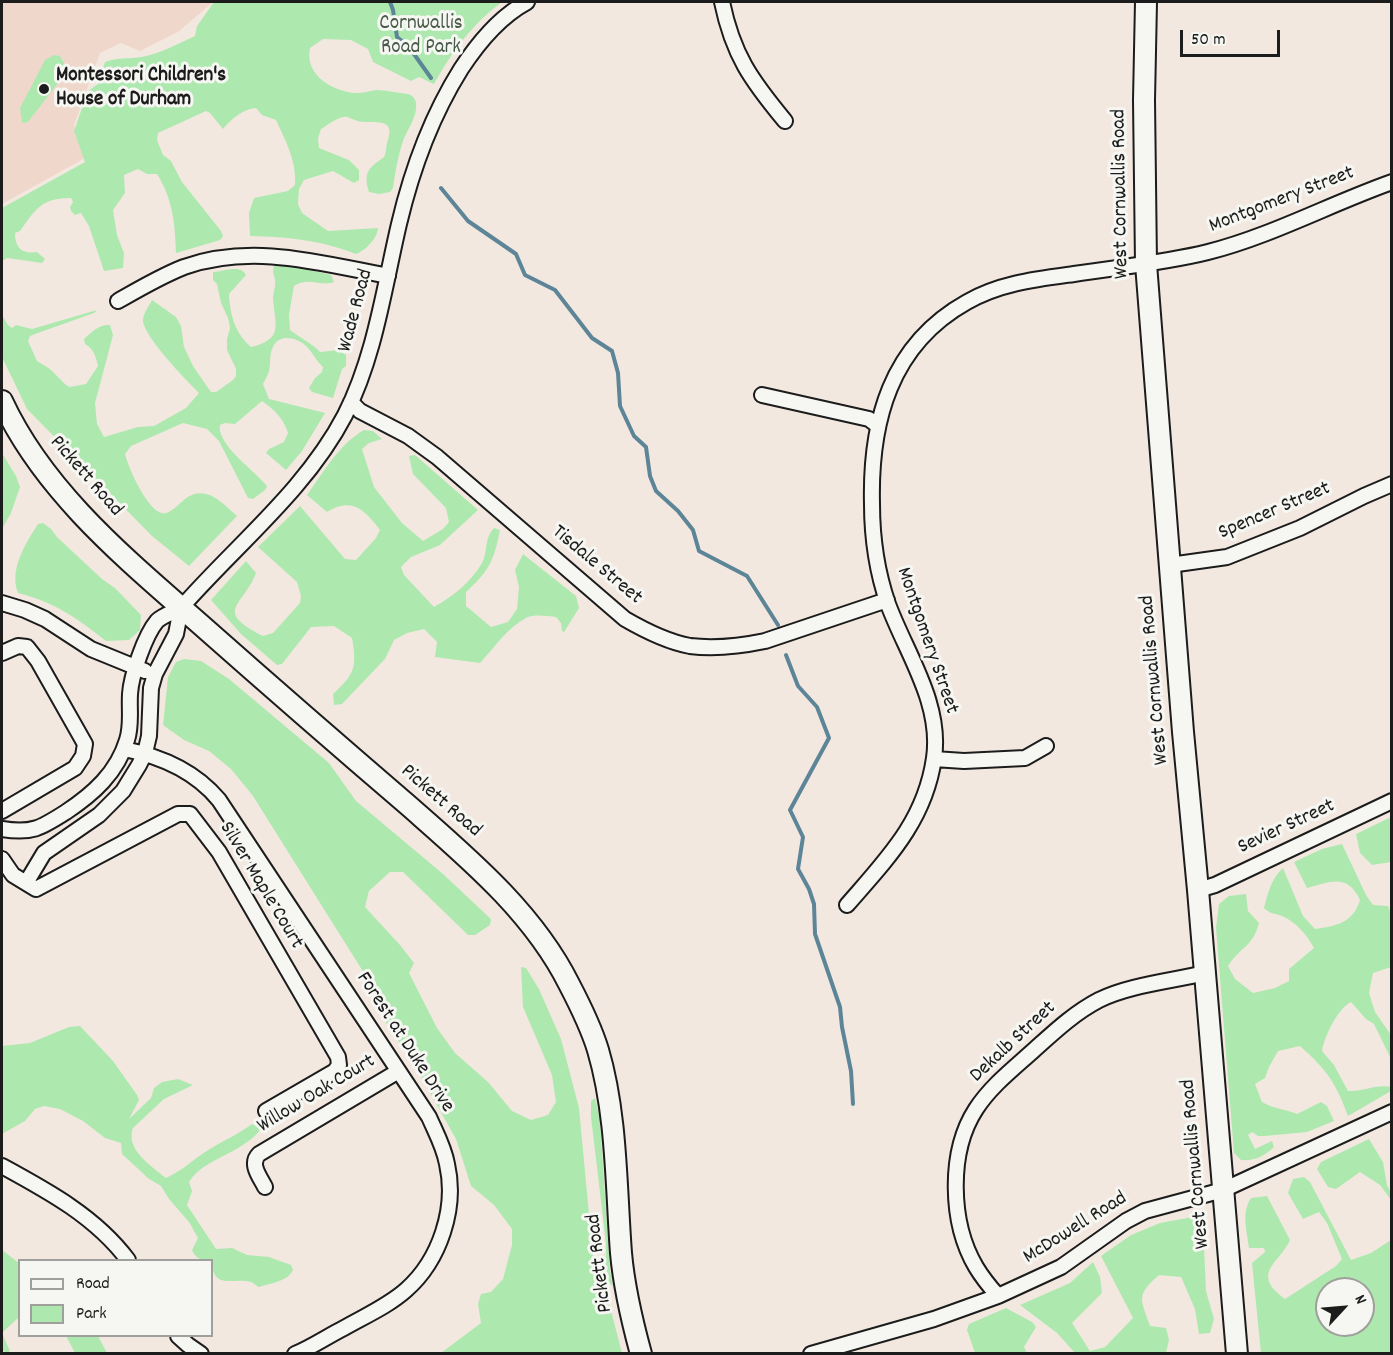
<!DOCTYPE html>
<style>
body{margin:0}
#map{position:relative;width:1393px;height:1355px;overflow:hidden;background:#f3e8e0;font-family:Dekko,sans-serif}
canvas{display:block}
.frame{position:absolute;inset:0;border:3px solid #1c1c1c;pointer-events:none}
.legend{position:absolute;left:18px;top:1259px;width:195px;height:78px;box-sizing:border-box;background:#f6f6f2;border:2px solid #9f9f9c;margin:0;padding:8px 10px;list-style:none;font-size:18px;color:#1c1c1c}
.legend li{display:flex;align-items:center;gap:12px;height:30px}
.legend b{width:30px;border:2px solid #9f9f9c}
.north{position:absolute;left:1315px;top:1277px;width:60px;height:60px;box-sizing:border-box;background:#f6f6f2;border:2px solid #9f9f9c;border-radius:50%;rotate:64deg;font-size:16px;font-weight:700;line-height:24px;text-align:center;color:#1c1c1c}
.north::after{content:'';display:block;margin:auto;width:21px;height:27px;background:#1c1c1c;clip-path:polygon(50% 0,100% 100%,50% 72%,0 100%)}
.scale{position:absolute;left:1180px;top:30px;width:100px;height:27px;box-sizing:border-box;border:3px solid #1c1c1c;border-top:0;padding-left:8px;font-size:18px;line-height:21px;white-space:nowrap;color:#1c1c1c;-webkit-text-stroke:4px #f6f6f2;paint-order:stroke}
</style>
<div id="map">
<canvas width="1393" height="1355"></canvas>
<div class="frame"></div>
<ul class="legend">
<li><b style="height:8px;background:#f6f6f2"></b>Road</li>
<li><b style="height:16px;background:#ade9af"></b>Park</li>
</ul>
<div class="north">N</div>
<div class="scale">50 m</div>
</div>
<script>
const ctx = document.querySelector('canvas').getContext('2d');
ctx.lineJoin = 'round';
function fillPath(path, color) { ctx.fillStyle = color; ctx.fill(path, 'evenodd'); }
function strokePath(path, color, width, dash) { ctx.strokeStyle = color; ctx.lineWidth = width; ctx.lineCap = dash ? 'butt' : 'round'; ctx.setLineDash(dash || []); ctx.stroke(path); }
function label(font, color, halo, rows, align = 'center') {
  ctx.font = font + ' Dekko,sans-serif'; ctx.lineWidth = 6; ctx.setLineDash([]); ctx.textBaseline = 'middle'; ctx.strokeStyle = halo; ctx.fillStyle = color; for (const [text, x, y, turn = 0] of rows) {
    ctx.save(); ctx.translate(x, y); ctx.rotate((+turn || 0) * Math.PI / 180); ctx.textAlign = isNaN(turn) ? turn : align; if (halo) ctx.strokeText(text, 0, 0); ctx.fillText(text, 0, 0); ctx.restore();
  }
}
fillPath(new Path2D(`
 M2 2H213L178 32 140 51 121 43 100 53 74 125 87 157 2 204Z`), '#efd8cb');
fillPath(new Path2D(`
 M214 2H502C472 24 452 52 434 84L419 77 411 81 373 62 368 49 351 40 323 39 310 48C304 75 333 92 357 93 363 93 369 91 376 90 386 90 398 93 408 94 415 96 417 102 416 109 415 120 407 130 403 141 398 156 395 172 393 188L390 192 379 194 369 192C365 179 365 171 376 163 377 162 383 158 384 157 386 154 386 147 387 143 395 121 382 122 365 122 358 122 353 119 347 117 340 115 328 125 321 129L318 138 319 148 349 160 359 170V180L354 183 333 171 304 180 299 189 298 204 302 213 328 231 378 228C377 239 366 250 356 254 320 240 289 237 250 236L249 213 254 198 288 191 295 185C297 161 285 140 276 120L262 115 256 108C243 109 231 119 223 129L210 113 206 111 158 133 157 140 163 155 171 161 182 182 221 231 223 236 220 240 176 253C175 223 173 200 157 174H147L138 169 124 175 125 193 113 210 117 235 124 253 123 268 104 271 89 226 81 213 75 215 71 211 70 207 73 202 71 198C41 198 36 209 20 231L15 233C15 249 23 254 37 252L45 259 42 263 7 258 2 261V208L85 162 74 131 88 91 98 84 105 62C117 57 129 59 142 57 161 53 178 44 195 36L197 26Z
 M54 55 60 56 68 70 28 122 22 123 20 108 45 60Z
 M285 264 331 275 334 282C321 287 308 276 294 286L289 315 290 330C300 338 312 343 320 352L338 350 346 355V366L342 369 333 398 312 392 309 388 315 378 322 372 323 367C316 361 312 351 305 345 295 337 279 334 273 347 269 354 271 363 269 371 268 375 265 380 263 384L269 399 325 413 302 451 286 470 266 453 269 449 284 442 288 433C283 417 274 410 262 401L235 424 225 423 220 425C216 444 256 472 267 486L265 490 253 499 248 498 219 441 207 429 183 423 131 446 125 454C128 467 150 518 166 513 173 511 180 503 185 499 206 484 221 502 237 516L189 566 152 536 27 409 2 357V315L8 325 12 328 16 325 32 329 97 310 94 313 35 334 30 336 28 341 37 361 50 369 66 385 70 387 86 384 98 366C96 357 94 349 85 344L84 339C92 332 99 324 110 325L113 335 95 403 97 424 104 437 138 427 154 426 186 408 199 393C185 379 147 340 143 322 142 315 149 306 152 300L176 317 181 326 184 347 193 366 211 392H216L233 380 236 376V369L227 350V339L230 328 228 318 221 303 217 284 213 280V272C224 271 241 264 246 275L229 294C230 315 235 333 251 347 284 339 275 325 273 299 273 293 276 286 275 280 274 274 272 272 274 266Z
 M364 430 373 431 382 439 369 443 362 449 374 487 402 523 423 541 443 529 449 522 446 508 413 474 409 456 415 455 478 510 440 545 411 557 401 567 404 575 434 607C452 597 471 582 482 563 488 552 484 538 494 528L500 530C494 561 489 571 466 592V606L491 627 508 622 517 609 519 587 515 570 523 554 576 596 579 608 564 632 562 631 561 623 556 617C547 616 534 614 526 618 508 627 494 648 480 663L435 657 437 642 424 629 407 633 394 640 385 659 342 704 334 705 333 694C355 674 357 667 352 638L334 626 311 627 282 664 277 665 241 634 211 600 246 561 256 573C244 606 212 610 263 636L273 633 300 603 301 596 297 582 258 547 300 506 345 559 356 560 376 538 380 530C364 509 352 497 327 512L307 495C323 473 339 444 364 430Z
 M2 453 16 476 20 487 11 513 2 529Z
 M43 523 51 529 57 537 102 579 115 588 141 615 140 630 129 640 106 641C77 618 54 602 18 593 9 570 25 544 38 524Z
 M184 659 201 661 229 679 329 763 356 801 443 874 491 919 490 925 475 935H468L403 872H390L369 891 365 907 400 945 414 963 409 973 437 1028 455 1053 488 1082 512 1111 531 1120 548 1115 556 1102 552 1075 523 1007 521 967 526 968 539 989 561 1039 579 1108 596 1288 610 1307 622 1353H441L481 1323 478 1304 481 1294 491 1292 503 1279 512 1245V1229L494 1205 471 1186 456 1139 415 1066 386 1023 389 1013 253 796 231 769 209 751 184 740 163 725 168 677 176 662Z
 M1391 817V862L1372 865 1360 853 1356 834Z
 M1342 844 1366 895 1373 905 1388 906 1391 913V967L1373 973 1369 993 1375 1012 1391 1035V1059L1374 1024 1366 1019 1351 1002C1338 1008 1324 1037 1322 1051L1334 1065 1348 1091C1364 1092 1374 1084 1391 1087V1091L1348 1116C1336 1083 1327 1070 1300 1046L1278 1051 1269 1067 1265 1078 1255 1084 1262 1102C1274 1109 1285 1109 1297 1114L1321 1102 1327 1106 1334 1121 1307 1132 1265 1136H1258L1252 1132 1248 1135 1255 1149 1272 1141 1274 1147C1263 1157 1255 1161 1241 1160L1234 1153 1216 928 1219 904 1229 896 1246 894 1248 911 1259 923C1253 947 1240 947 1228 966L1235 979 1253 993 1275 988 1289 981V969L1314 948C1307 935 1296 922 1282 916 1274 913 1270 914 1264 908 1268 893 1271 879 1283 868L1303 916 1315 929C1336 926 1353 923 1360 900 1347 873 1331 882 1307 888L1294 862 1322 849Z
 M80 1026 113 1061 137 1095 139 1100 129 1119 151 1098 154 1088 162 1082 178 1079 193 1085 164 1099 133 1128C125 1149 151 1166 166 1178 184 1170 194 1158 210 1149 224 1140 239 1134 252 1124L261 1129C242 1154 202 1159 189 1182L192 1191 187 1205 216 1249 232 1248 247 1255 269 1257 291 1265 293 1270C287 1282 271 1283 259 1287 256 1286 254 1283 251 1282 233 1277 212 1291 212 1260 202 1260 196 1260 192 1250L198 1238 189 1222 169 1199 161 1186 149 1179 122 1154 121 1143 105 1138 83 1121 60 1109 44 1106 35 1109 25 1121 2 1134V1046L30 1043 69 1027Z
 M595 1098 600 1119 610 1271 613 1286 607 1282 606 1277V1243L591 1117V1101Z
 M1369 1139 1383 1162 1387 1185 1391 1193V1200L1380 1185 1360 1172 1336 1189 1328 1187 1317 1169 1321 1162Z
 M1304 1177 1310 1182 1351 1260 1371 1253 1391 1240V1353H1261L1252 1263 1265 1252 1264 1248H1249C1247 1231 1241 1213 1251 1198L1267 1196 1290 1240C1279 1264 1250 1273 1285 1299L1336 1266 1342 1259 1327 1223 1319 1212 1303 1219 1288 1193 1293 1179ZM1327 1289H1363V1325H1327Z
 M1198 1216 1203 1226 1206 1291 1214 1319 1210 1333 1199 1334 1195 1309 1181 1277 1159 1275C1135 1296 1141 1299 1150 1326L1166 1328 1169 1340 1166 1353H1075L1057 1333 1020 1305 1070 1283 1093 1262 1100 1277 1102 1293 1072 1323 1090 1351 1105 1347 1133 1318 1101 1256 1131 1235 1160 1223Z
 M2 1250 19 1263V1317L2 1333 10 1351 7 1353 2 1350Z
 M1006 1308 1032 1322 1036 1327 1024 1347 1027 1353H975L967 1330 969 1324Z
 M66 1336H98L107 1353H75Z`), '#ade9af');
strokePath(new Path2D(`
 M390 2 393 10 397 37 409 47 431 78
 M441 188 468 221 516 254 525 275 555 290 592 338 612 351 618 373 620 406 634 436 646 447 650 476 656 491 678 511 693 530 699 551 747 576 778 625
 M786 655 798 686 817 707 829 738 790 810 803 837 798 869 809 889 814 904 815 934 840 1007 842 1027 851 1071 853 1104`), '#5d8598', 4);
const street = new Path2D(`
 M722 2C733 55 751 80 785 121
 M118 301C139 289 161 276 184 267 252 243 320 263 388 276
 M762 395 869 419 878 426
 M351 402 360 411 408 436 437 457 625 619C644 630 668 642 690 646 715 649 741 646 765 641L887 600
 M1170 565 1227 557 1300 528 1364 496 1392 484
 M2 603 25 610 45 619 91 649 145 671
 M2 653 18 646 27 647 38 661 85 744 83 756 75 768 2 811
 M124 749C160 756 195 771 219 800L429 1117C436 1133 444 1147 447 1164 457 1208 440 1260 406 1290 388 1306 365 1316 344 1328 328 1336 312 1347 295 1354
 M934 759 964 761 1025 758 1046 746
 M2 829C32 834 41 828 66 812 93 794 117 773 127 740 132 725 129 710 130 694 131 676 145 635 157 621 163 615 174 612 181 608 236 545 306 490 345 415 375 356 384 288 399 224 412 169 431 117 461 69 478 43 499 17 527 2
 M2 859 13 875 36 889 178 814H190L219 852 338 1057 339 1065 335 1071 266 1111
 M26 883 44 853 99 815 123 791 139 765 145 753 149 736 151 688 155 674 176 634 181 608
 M1198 890 1215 885 1392 801
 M847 905C887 859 925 821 934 758 942 703 906 653 888 604 877 572 872 537 872 504 870 422 890 345 967 302 1000 283 1037 279 1074 274 1119 267 1164 263 1208 252 1271 236 1330 204 1392 182
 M2 1166C48 1191 96 1217 128 1260
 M265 1187C260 1177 249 1164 259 1154L397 1072
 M998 1296C990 1287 982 1277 976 1267 950 1223 948 1152 976 1109 991 1086 1013 1069 1034 1050 1054 1032 1074 1013 1099 1000 1129 985 1172 981 1205 973
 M178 1336 188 1345 201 1354
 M811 1354 934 1319 998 1296 1061 1267 1126 1221 1145 1211 1223 1190 1392 1112`);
const secondary = new Path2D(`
 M1146 2 1144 100 1146 264 1183 732 1198 890 1237 1354
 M2 401C44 492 126 559 200 624 269 685 339 746 409 806 468 858 533 912 569 984 580 1005 591 1027 598 1050 617 1114 616 1187 621 1253 624 1287 632 1321 641 1354`);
strokePath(street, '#1c1c1c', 18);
strokePath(secondary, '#1c1c1c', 24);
strokePath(street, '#f6f6f2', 14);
strokePath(secondary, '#f6f6f2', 20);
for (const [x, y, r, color] of [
 [44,89,6,"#1c1c1c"]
]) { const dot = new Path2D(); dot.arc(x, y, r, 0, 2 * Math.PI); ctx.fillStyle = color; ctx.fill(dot); strokePath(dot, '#f6f6f2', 2); }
label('21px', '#485a48', '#f6f6f2', [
 ["Cornwallis",421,25],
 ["Road Park",421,49]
]);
label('bold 21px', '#1c1c1c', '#f6f6f2', [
 ["Montessori Children's",56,77],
 ["House of Durham",56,101]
], 'left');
label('21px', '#1c1c1c', '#f6f6f2', [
 ["West Cornwallis Road",1122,194,-91],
 ["Montgomery Street",1282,201,-21],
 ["Wade Road",357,311,-75],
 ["Pickett Road",85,477,49],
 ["Spencer Street",1275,512,-23],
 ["Tisdale Street",596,566,40],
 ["Montgomery Street",926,641,71],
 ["West Cornwallis Road",1156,680,-95],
 ["Pickett Road",440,802,41],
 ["Sevier Street",1287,828,-25],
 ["Silver Maple Court",260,886,59],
 ["Forest at Duke Drive",404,1043,57],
 ["Dekalb Street",1014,1043,-43],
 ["Willow Oak Court",317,1095,-31],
 ["West Cornwallis Road",1197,1164,-95],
 ["McDowell Road",1076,1229,-32],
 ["Pickett Road",601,1263,-97]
]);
</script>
